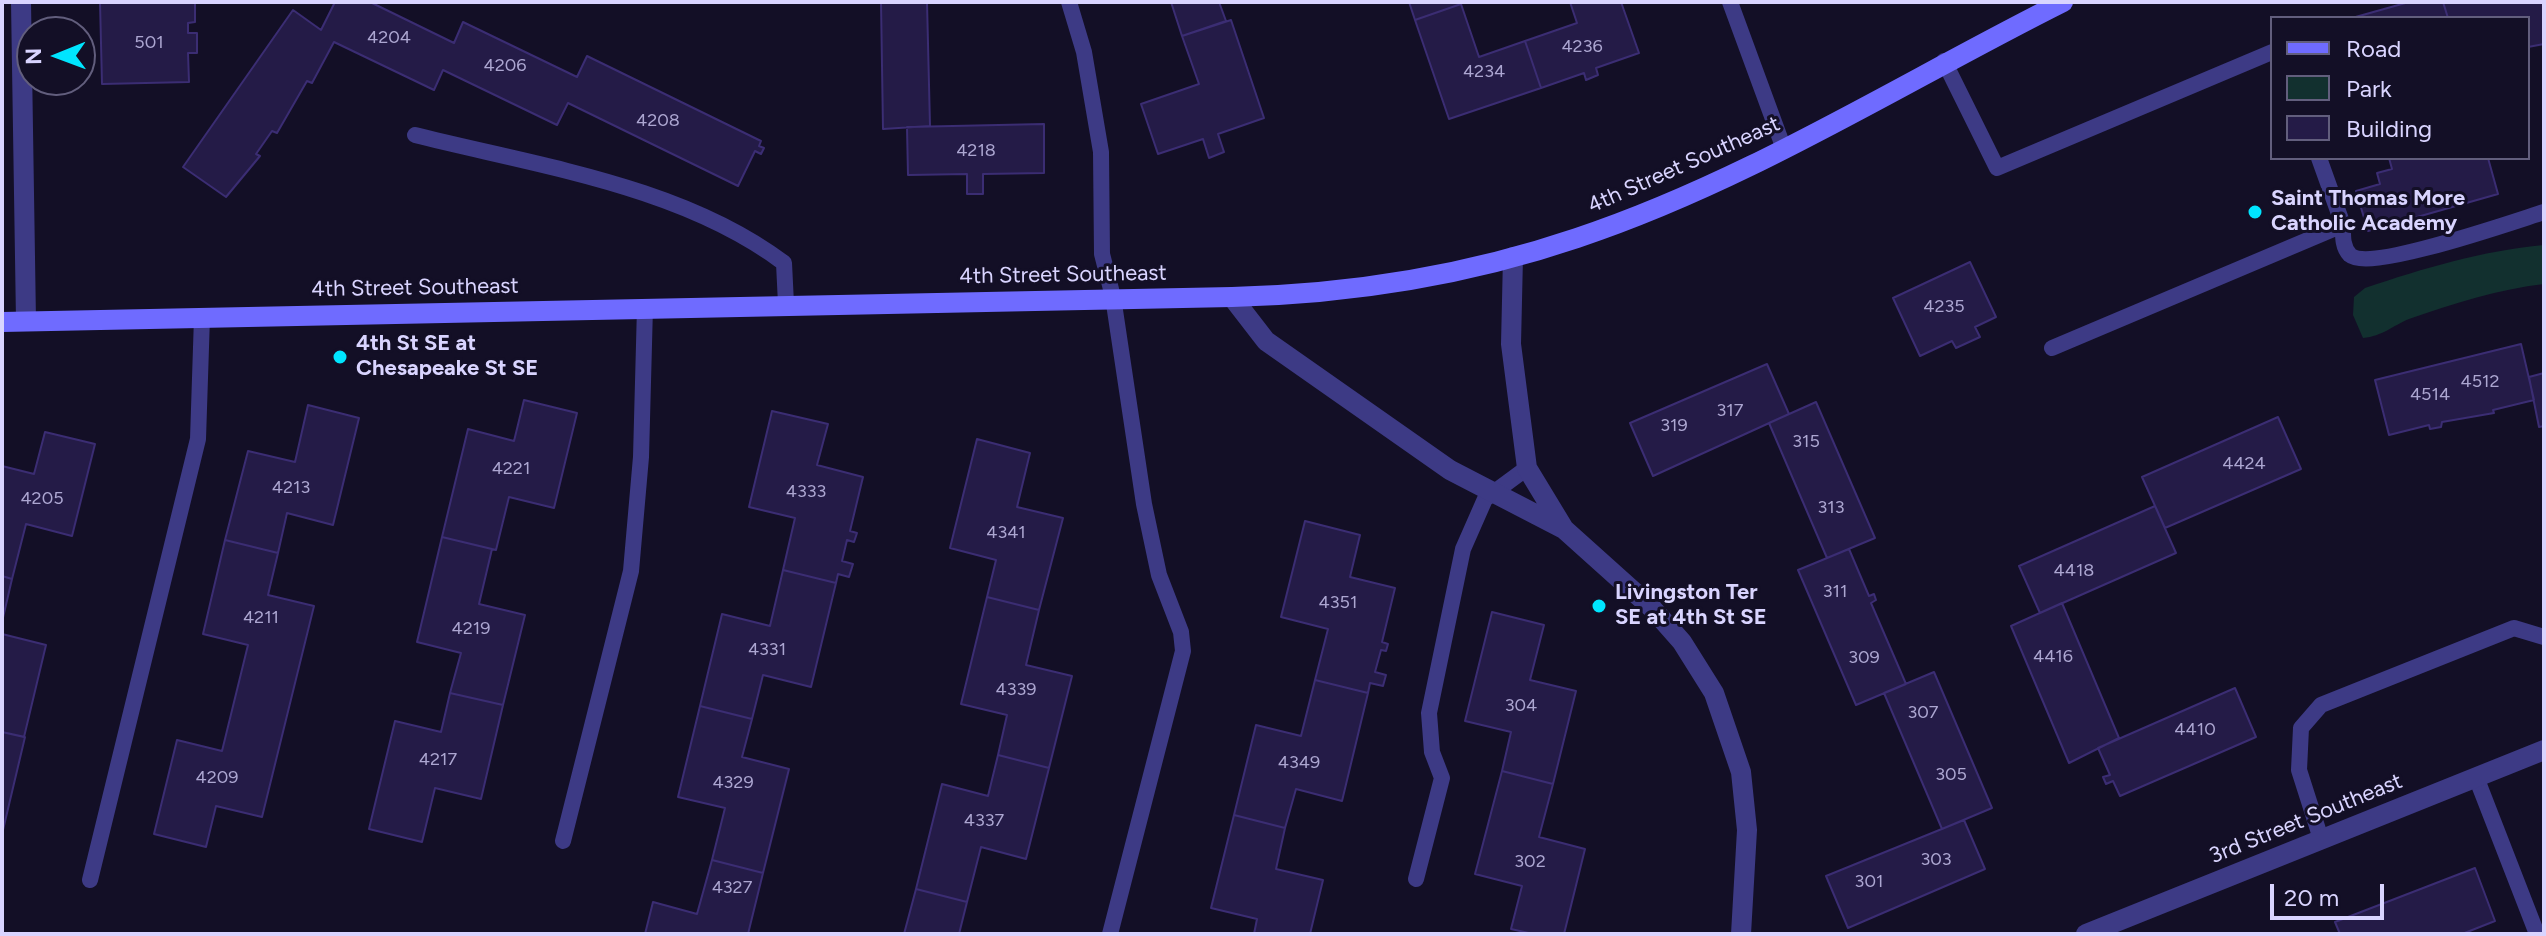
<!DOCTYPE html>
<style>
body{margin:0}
#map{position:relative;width:2546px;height:936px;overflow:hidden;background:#130f26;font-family:Figtree,sans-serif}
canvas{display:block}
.frame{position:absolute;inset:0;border:4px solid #d9d4ff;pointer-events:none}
.legend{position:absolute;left:2270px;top:16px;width:260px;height:144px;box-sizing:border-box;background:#130f26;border:2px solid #625e7d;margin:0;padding:10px 14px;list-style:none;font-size:24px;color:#d9d4ff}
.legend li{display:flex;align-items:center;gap:16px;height:40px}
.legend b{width:40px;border:2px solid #625e7d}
.north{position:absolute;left:16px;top:16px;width:80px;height:80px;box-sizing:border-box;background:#130f26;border:2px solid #625e7d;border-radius:50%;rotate:269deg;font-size:22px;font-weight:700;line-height:32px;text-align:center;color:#d9d4ff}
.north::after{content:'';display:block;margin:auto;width:28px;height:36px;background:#00e5ff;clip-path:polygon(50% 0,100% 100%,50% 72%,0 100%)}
.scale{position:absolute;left:2270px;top:884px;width:114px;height:36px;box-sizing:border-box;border:4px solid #d9d4ff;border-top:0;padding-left:10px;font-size:24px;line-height:28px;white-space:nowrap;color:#d9d4ff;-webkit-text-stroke:6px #130f26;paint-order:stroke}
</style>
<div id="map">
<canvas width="2546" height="936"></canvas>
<div class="frame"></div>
<ul class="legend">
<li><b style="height:10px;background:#6f6bff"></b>Road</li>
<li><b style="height:22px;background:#12302f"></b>Park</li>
<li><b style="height:22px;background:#241b47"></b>Building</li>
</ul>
<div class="north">N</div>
<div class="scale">20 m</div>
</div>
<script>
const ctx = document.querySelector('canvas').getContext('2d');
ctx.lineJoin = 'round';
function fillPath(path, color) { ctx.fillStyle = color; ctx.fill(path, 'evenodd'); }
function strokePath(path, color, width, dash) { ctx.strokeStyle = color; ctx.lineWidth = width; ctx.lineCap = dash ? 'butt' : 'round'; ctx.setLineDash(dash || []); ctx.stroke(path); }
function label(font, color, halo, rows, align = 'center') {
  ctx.font = font + ' Figtree,sans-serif'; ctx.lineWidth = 6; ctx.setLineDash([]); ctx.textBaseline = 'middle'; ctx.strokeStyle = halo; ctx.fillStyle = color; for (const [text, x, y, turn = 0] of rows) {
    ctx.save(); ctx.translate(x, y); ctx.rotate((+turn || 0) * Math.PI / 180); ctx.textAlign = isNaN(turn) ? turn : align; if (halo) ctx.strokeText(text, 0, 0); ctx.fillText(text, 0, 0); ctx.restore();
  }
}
fillPath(new Path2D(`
 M2544 245V284C2500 289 2451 304 2409 319 2392 326 2383 336 2363 338L2353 315 2354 297 2365 288C2425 268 2481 251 2544 245Z`), '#12302f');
const building = new Path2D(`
 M100 2H195V22L188 23V33H197V53H188L189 82 102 84Z
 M335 2H370L454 43 463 22 577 77 587 56 761 141 759 146 764 148 761 154 755 151 738 186 568 103 557 125 443 70 434 90 334 42 312 83 307 81 277 133 272 131 256 154 260 156 226 197 183 167 293 10 321 30Z
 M881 2H927L930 126 883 129Z
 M1171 2H1219L1226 21 1182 36Z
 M1409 2H1460L1461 4 1415 20Z
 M1570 2H1621L1639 53 1596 68 1598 75 1586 80 1584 73 1541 88 1525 41 1577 23Z
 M2409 2H2443L2448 18H2352Z
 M2443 2H2544V44L2528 47V18H2448Z
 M1461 4 1479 57 1525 41 1541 88 1449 119 1415 20Z
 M1231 20 1264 118 1218 134 1224 152 1209 158 1203 139 1158 154 1141 104 1199 84 1182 36Z
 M1044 124V173L983 174V194H967V174L908 175 907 127Z
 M2389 158H2488L2498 194 2368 231 2356 191 2380 184 2377 173 2392 169Z
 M1970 262 1996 317 1975 327 1980 337 1956 348 1952 341 1920 356 1893 298Z
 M2521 344 2534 400 2493 410 2494 413 2442 422 2441 427 2430 429 2429 425 2389 435 2375 380Z
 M1767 364 1789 414 1653 476 1630 423Z
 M2544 373V426L2539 427 2529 377Z
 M524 400 577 413 554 508 509 497 496 550 442 537 468 429 514 441Z
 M1816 402 1875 538 1827 558 1769 423Z
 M308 405 359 418 333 525 287 513 278 553 225 540 248 451 295 462Z
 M772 411 828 424 817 465 863 477 850 531 857 533 854 542 847 540 842 561 853 564 849 577 838 574 836 583 783 570 795 518 749 507Z
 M2278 417 2301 469 2165 528 2142 477Z
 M45 432 95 444 72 536 26 524 12 579 2 576V466L34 474Z
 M977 439 1030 453 1017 507 1063 518 1039 610 987 597 996 560 950 548Z
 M2155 506 2176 553 2040 613 2019 566Z
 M1305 521 1360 535 1350 577 1395 588 1382 642 1388 644 1386 651 1381 650 1375 672 1386 675 1383 686 1370 683 1368 693 1315 680 1328 629 1281 617Z
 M442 537 492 549 479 604 525 615 503 705 450 693 461 653 417 642Z
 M225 540 278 553 268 595 314 606 262 817 216 806 206 847 154 834 177 740 222 751 248 645 203 634Z
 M1849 549 1869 596 1874 594 1876 600 1871 603 1906 684 1856 705 1798 570Z
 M783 570 836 583 811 687 763 675 752 719 700 706 722 614 770 626Z
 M2 576 12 579 2 622Z
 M987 597 1039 610 1026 665 1072 676 1049 768 998 755 1007 715 961 704Z
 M2062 603 2119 738 2069 763 2011 626Z
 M1492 612 1544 625 1530 680 1576 691 1553 784 1502 771 1511 732 1465 721Z
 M2 634 46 645 24 737 2 732Z
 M1934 672 1992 808 1942 829 1884 693Z
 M1315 680 1368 693 1342 801 1296 789 1285 828 1234 815 1256 725 1301 736Z
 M2235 688 2256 737 2120 796 2113 781 2106 784 2103 777 2110 775 2098 748Z
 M450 693 503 705 481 799 435 788 422 842 369 829 395 721 441 732Z
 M700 706 752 719 742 757 789 769 763 873 712 860 725 808 678 797Z
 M2 732 25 737 3 830H2Z
 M998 755 1049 768 1026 859 981 847 967 902 916 889 942 784 988 796Z
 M1502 771 1553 784 1539 837 1585 849 1564 934H1533L1511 929 1522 886 1475 874Z
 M1234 815 1285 828 1276 869 1323 880 1310 934H1254L1257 919 1211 908Z
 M1964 820 1985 869 1848 928 1826 876Z
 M712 860 763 873 748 934H645L653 902 697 914Z
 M2475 868 2495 921 2462 934H2340L2335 922Z
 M916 889 967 902 959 934H904Z`);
fillPath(building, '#241b47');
strokePath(building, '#3b2d73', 2);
strokePath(new Path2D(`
 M1069 2 1084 52 1101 152 1102 254 1113 297 1144 504 1159 575 1181 632 1183 651 1110 934
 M1730 2 1784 149
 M1944 61 1997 168 2272 52
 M415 135C538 166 682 186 784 263L786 304
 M2343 225C2343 235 2342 247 2350 255 2370 272 2515 221 2544 212
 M2052 348 2343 225 2319 158
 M2476 777 2537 934
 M2321 839 2299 770 2301 728 2321 705 2514 628 2544 637
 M563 841 631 571 641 457 645 307
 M1416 879 1442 778 1432 752 1429 713 1463 549 1485 499 1527 468
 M90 880 198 439 202 317`), '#3d3a85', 16);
strokePath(new Path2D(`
 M21 2 26 321
 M1513 257 1511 344 1527 468 1564 529
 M1232 297 1266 341 1450 470 1564 529 1652 608 1682 642 1714 693 1741 772 1747 830 1741 934
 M2086 934 2544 750`), '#3d3a85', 20);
strokePath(new Path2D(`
 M2 322 1232 297C1350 294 1465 276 1577 238 1748 181 1903 82 2063 2`), '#6f6bff', 20);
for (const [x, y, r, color] of [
 [2255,212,8,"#00e5ff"],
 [340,357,8,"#00e5ff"],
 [1599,606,8,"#00e5ff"]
]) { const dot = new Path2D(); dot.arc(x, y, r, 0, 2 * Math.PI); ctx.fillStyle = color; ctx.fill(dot); strokePath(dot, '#130f26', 3); }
label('18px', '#aca6d1', null, [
 ["4204",389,38],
 ["501",149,43],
 ["4236",1582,47],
 ["4206",505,66],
 ["4234",1484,72],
 ["4208",658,121],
 ["4218",976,151],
 ["4235",1944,307],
 ["4512",2480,382],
 ["4514",2430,395],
 ["317",1730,411],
 ["319",1674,426],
 ["315",1806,442],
 ["4424",2244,464],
 ["4221",511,469],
 ["4213",291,488],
 ["4333",806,492],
 ["4205",42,499],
 ["313",1831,508],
 ["4341",1006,533],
 ["4418",2074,571],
 ["311",1835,592],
 ["4351",1338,603],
 ["4211",261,618],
 ["4219",471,629],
 ["4331",767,650],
 ["4416",2053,657],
 ["309",1864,658],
 ["4339",1016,690],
 ["304",1521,706],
 ["307",1923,713],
 ["4410",2195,730],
 ["4217",438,760],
 ["4349",1299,763],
 ["305",1951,775],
 ["4209",217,778],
 ["4329",733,783],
 ["4337",984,821],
 ["303",1936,860],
 ["302",1530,862],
 ["301",1869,882],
 ["4327",732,888]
]);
label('22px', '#d9d4ff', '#130f26', [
 ["4th Street Southeast",1684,165,-24],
 ["4th Street Southeast",1063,275,-1],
 ["4th Street Southeast",415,288,-1],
 ["3rd Street Southeast",2306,819,-22]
]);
label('bold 22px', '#d9d4ff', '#130f26', [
 ["Saint Thomas More",2271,199],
 ["Catholic Academy",2271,224],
 ["4th St SE at",356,344],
 ["Chesapeake St SE",356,369],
 ["Livingston Ter",1615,593],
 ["SE at 4th St SE",1615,618]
], 'left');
</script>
